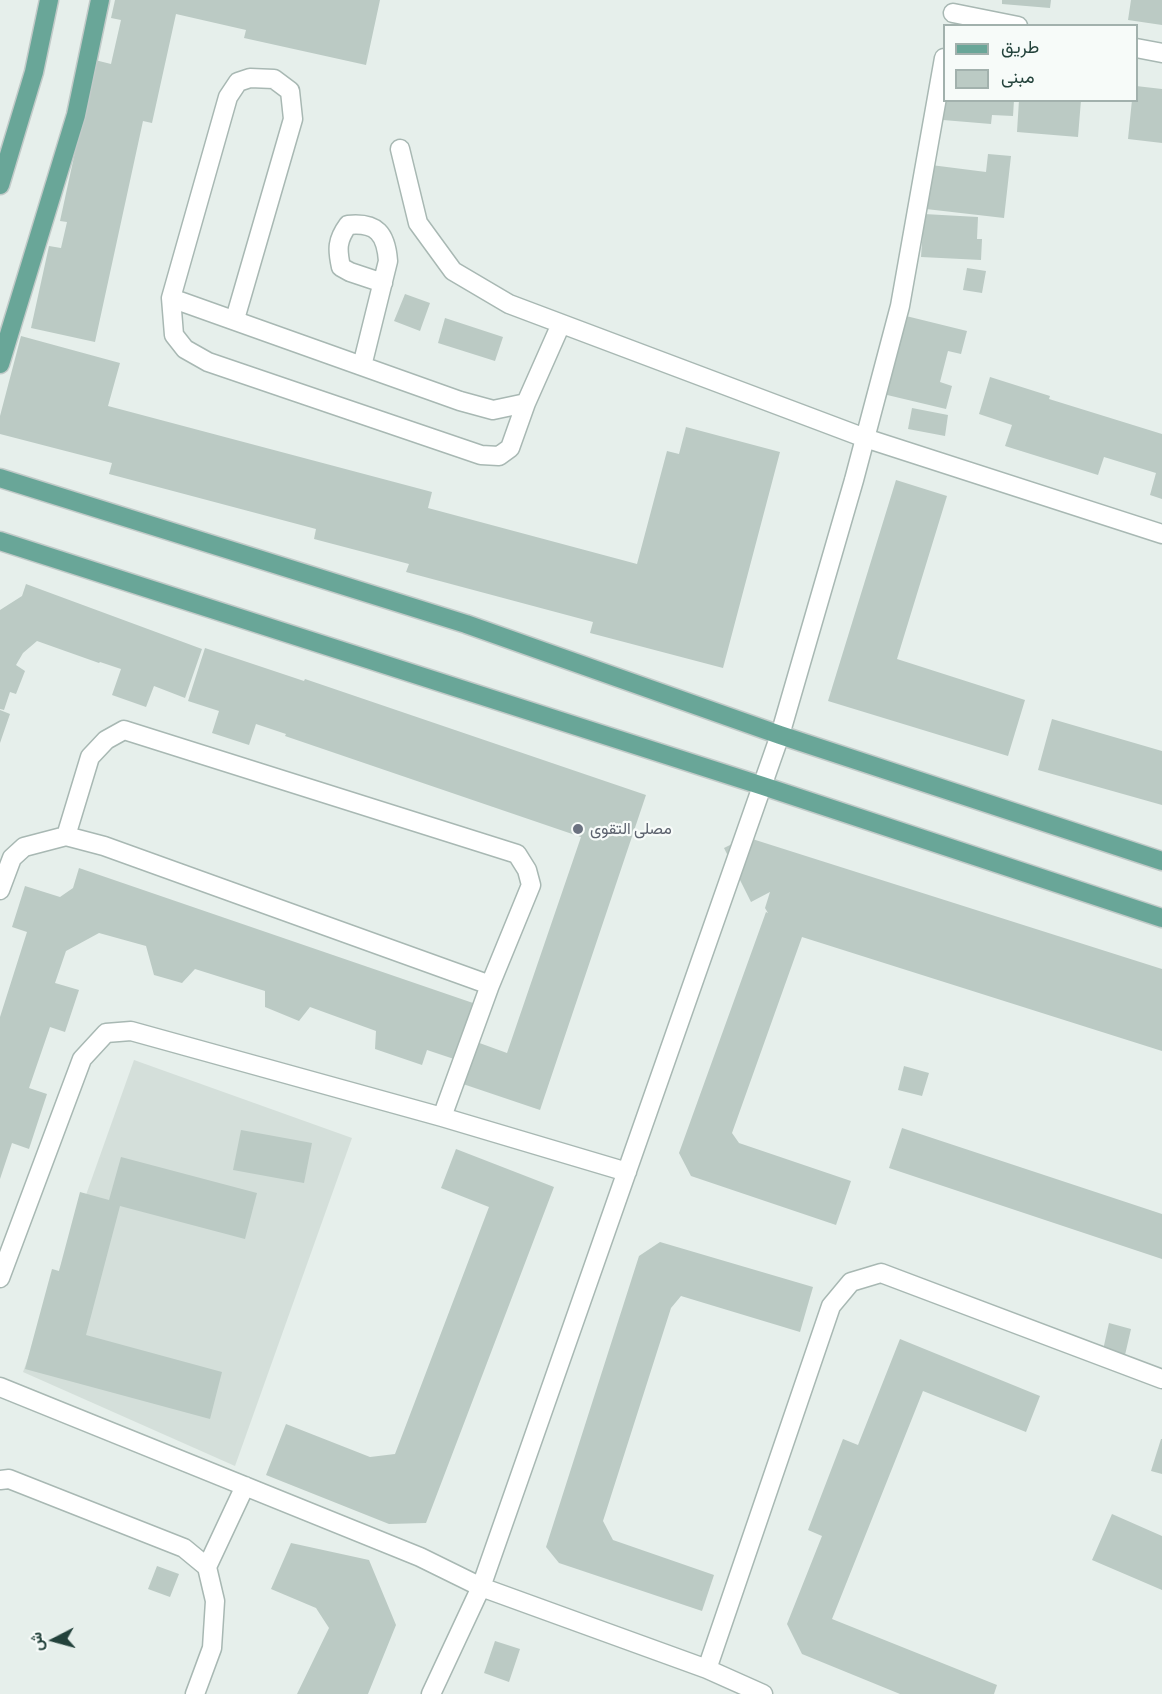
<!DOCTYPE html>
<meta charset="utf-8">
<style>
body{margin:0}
#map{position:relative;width:1162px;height:1694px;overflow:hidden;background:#e6efeb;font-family:Barlow,Vazirmatn,sans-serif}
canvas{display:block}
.legend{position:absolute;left:943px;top:24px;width:195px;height:78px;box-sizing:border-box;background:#f7fbf9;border:2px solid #a2b1ad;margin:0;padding:8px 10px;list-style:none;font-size:18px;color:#23423b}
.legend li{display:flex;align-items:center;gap:12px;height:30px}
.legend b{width:30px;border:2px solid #a2b1ad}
.north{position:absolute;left:24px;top:1610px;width:60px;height:60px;-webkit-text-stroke:4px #f7fbf9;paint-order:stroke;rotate:264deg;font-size:16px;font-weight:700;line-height:24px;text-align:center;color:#23423b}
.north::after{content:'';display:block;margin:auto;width:21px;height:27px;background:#23423b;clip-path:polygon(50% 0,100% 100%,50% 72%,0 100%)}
</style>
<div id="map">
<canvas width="1162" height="1694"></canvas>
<ul class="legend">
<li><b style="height:8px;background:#69a698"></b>طريق</li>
<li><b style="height:16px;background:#bbcac4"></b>مبنى</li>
</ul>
<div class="north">ش</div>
</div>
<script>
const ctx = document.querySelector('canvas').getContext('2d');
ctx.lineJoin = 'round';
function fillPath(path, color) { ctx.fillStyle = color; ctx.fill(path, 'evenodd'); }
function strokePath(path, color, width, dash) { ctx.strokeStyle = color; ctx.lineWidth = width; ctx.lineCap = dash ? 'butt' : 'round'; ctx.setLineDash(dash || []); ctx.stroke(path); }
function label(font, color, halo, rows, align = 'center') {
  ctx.font = font + ' Barlow,Vazirmatn,sans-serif'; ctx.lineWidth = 4.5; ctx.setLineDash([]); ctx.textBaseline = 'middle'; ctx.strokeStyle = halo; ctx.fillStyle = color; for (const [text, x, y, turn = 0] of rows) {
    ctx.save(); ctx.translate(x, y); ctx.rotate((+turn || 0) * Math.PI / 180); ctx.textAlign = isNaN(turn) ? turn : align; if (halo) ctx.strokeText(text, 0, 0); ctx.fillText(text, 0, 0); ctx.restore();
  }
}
fillPath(new Path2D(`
 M134 1060 352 1138 235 1466 23 1372Z`), '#d4dfda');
fillPath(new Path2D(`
 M115 0H380L366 65 244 38 246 30 176 14 152 123 143 121 95 342 31 328 49 246 61 248 67 222 60 221 95 60 111 64 121 20 111 18Z
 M1002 0H1051L1050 8 1002 4Z
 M1131 0H1162V25L1128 20Z
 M1136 86 1162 89V143L1128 139 1132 100H1136Z
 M945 100H1014L1013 116 992 115 991 124 943 120Z
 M1019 100H1081L1078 137 1017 132Z
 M988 154 1011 156 1004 218 926 209 931 165 986 172Z
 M924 214 978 217 977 239H982L981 260 921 257Z
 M967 268 986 271 982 293 963 290Z
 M405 294 430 303 420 331 394 321Z
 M902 315 967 331 961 354 948 351 940 382 952 386 946 409 883 394Z
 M445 318 503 337 495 361 438 343Z
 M21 336 120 363 108 406 432 492 428 508 637 564 667 451 679 454 686 427 780 452 723 668 590 633 593 622 406 572 409 564 314 539 316 529 109 474 112 463 0 434V416Z
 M990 377 1050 396 1049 399 1162 434V499L1150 495 1156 473 1104 457 1098 475 1005 446 1012 425 979 414Z
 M912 408 948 415 945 436 908 429Z
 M896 480 947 496 897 659 1025 700 1008 756 828 701Z
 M26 584 202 649 185 698 154 686 146 707 112 695 121 669 100 662 99 663 37 641 23 653 16 665 25 671 16 694 10 692 4 710 0 709V610L22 596Z
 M205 648 304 681 305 679 646 795 540 1110 460 1083 474 1041 507 1053 581 837 285 736 286 734 256 724 249 745 212 733 219 711 188 701Z
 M0 710 10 714 0 743Z
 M1052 719 1162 751V805L1038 770Z
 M746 837 1162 969V1051L802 937 732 1133 739 1143 851 1181 836 1225 691 1176 679 1153 766 912 768 913 765 908 770 892 751 902 724 848Z
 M79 868 473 1003 454 1059 427 1050 422 1065 375 1049 376 1031 310 1007 299 1021 265 1007V991L195 969 182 983 154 975 146 946 99 933 66 951 55 983 79 990 65 1032 50 1027 29 1088 47 1094 29 1149 12 1143 0 1179V1017L27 932 12 927 25 886 60 897 73 888Z
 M904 1066 929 1073 922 1096 898 1090Z
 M902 1128 1162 1214V1259L889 1168Z
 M241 1130 312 1143 304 1183 233 1170Z
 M456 1149 554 1187 426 1523 389 1524 266 1475 286 1424 370 1457 395 1454 489 1207 441 1188Z
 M121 1157 257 1193 245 1239 120 1206 86 1335 222 1372 210 1419 25 1369 52 1269 59 1271 80 1192 109 1200Z
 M660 1242 813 1287 800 1332 681 1296 671 1308 603 1521 613 1540 714 1575 702 1611 559 1563 546 1547 639 1256Z
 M1109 1323 1131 1329 1125 1355 1103 1350Z
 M900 1339 1040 1396 1026 1432 923 1391 832 1619 997 1685 994 1694H900L802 1654 787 1624 822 1536 808 1530 843 1439 858 1445Z
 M1161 1439H1162V1474L1151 1471Z
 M1112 1514 1162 1536V1590L1092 1560Z
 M291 1543 369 1560 396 1625 368 1694H297L329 1628 316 1608 271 1589Z
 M157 1566 179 1574 170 1597 148 1589Z
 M495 1641 520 1649 509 1682 484 1673Z`), '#bbcac4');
const minor = new Path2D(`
 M953 13 1018 26
 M1136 48 1162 53
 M400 149 418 223 453 271 509 304 865 438 1162 534
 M171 298 460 401 493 410 526 403 561 324
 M235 319 293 119 290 91 274 79 250 78 238 82 228 97 171 298 174 335 185 349 208 362 481 455 499 456 510 448 526 403
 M362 366 388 261C386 234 377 222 348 225 337 240 337 249 341 267L350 272 383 283
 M66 836 90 757 106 740 124 730 517 854 527 870 531 885 490 985 442 1117
 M0 890 12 858 24 847 66 836 104 846 490 985
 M0 1278 82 1059 106 1033 131 1031 442 1117 627 1172
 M0 1387 420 1557 481 1587 707 1669 831 1306 851 1282 881 1273 1162 1379
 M0 1480 9 1479 184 1548 207 1567 215 1601 212 1648 195 1694
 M207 1567 245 1486
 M707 1669 763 1694
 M431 1694 481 1587 780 735 854 480 900 306 944 58`);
const major = new Path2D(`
 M0 185 34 72 49 0
 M0 364 76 115 100 0
 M0 478 466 624 780 735 1162 861
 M0 541 763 786 1162 918`);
strokePath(minor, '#a8b8b3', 21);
strokePath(major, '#c1cac8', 21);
strokePath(minor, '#fff', 18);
strokePath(major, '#69a698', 18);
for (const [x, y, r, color] of [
 [578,829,6,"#6b7280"]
]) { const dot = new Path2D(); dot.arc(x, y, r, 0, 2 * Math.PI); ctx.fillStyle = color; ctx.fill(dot); strokePath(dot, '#f7fbf9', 2); }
label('16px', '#5b616d', '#f7fbf9', [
 ["مصلى التقوى",590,829]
], 'left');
</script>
